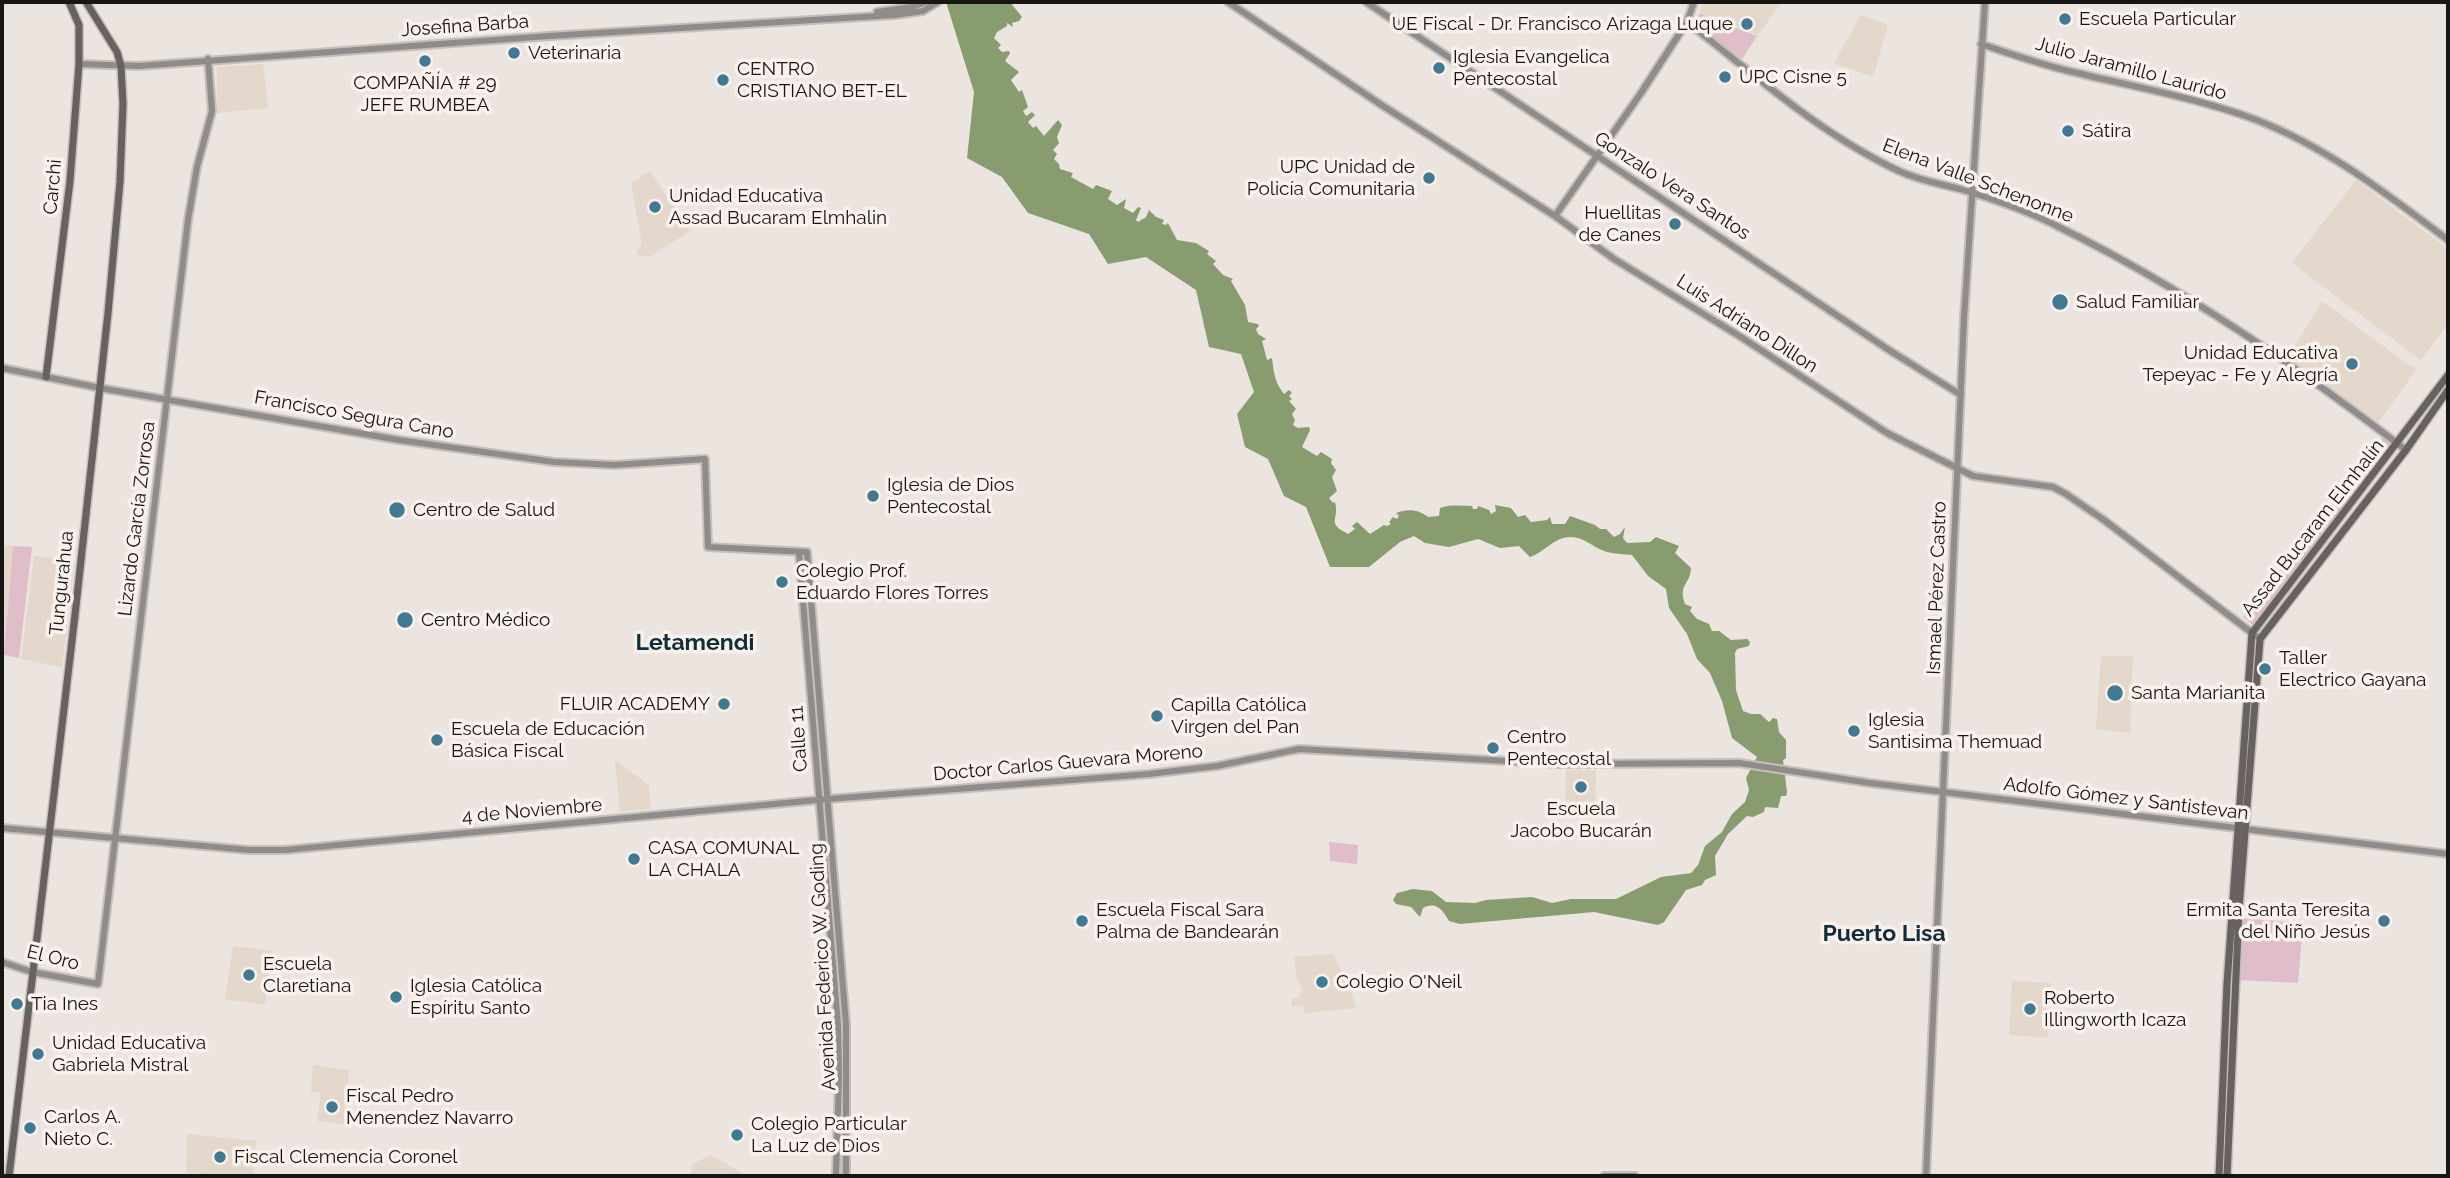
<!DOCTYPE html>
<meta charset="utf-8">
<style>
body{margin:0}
#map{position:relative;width:2450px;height:1178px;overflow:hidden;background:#ebe4df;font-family:Raleway,sans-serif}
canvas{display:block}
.frame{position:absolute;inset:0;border:4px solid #181614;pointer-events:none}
</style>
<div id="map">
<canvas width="2450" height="1178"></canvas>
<div class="frame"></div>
</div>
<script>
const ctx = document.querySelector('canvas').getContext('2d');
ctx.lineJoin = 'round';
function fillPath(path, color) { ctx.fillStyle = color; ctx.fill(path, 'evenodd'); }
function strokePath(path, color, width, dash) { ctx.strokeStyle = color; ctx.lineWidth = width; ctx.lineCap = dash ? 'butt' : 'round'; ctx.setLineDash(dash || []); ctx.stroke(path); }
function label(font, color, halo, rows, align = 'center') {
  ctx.font = font + ' Raleway,sans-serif'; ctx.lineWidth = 7; ctx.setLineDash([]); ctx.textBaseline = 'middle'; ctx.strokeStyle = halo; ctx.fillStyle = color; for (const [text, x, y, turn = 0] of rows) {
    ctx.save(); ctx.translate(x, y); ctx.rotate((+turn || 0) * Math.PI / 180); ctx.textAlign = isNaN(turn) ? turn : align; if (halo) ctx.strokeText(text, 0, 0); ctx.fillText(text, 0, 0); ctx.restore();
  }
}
fillPath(new Path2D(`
 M1703 2H1782L1758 35 1700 12Z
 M1861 15 1888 25 1873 77 1834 63Z
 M263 64 268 108 217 113V67Z
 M650 171 690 231 650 257 637 255V251L642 244 631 183Z
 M2356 180 2448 249V324L2421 360 2292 263Z
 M2322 301 2416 370 2378 423 2288 357Z
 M2 545 13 546 4 655H2Z
 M34 556 75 560 62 667 21 659Z
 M2101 656H2133L2130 733 2096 729Z
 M615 760 649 785 651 809 620 812Z
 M1566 770H1596L1595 805 1565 804Z
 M233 946 272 951 265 1005 225 999Z
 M1333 954 1352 994 1356 1008 1305 1013 1303 1005 1292 1007 1291 999 1298 998 1303 989 1297 980 1294 957Z
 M2012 981 2051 983 2048 1038 2009 1035Z
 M313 1065 349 1070 344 1124 317 1121 321 1093 311 1092Z
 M187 1134 256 1141 253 1176 186 1173Z
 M711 1155 742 1173 740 1176H691L692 1164Z`), '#e4d7cc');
fillPath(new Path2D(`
 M1700 13 1757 36 1742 59 1695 24Z
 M2383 437 2394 445 2254 626 2243 617 2347 484 2348 478 2352 476Z
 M13 546 32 547 19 658 4 655Z
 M1329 842 1358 845 1357 864 1330 861Z
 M2241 918 2303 923 2298 983 2237 980Z`), '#dfbec9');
fillPath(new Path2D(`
 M946 2H1010L1022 17 1019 21 1012 23 1013 27 1007 23V26L997 32 994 38 1001 45 998 48 1002 52 1009 51 1010 53 1005 61 1019 72 1011 80 1019 92 1022 90 1028 107 1023 111 1026 116 1032 112 1035 115 1028 122 1033 128 1036 126 1044 136 1058 120 1062 125 1057 137 1059 143 1053 150 1057 154 1054 159 1059 164 1060 169 1073 173 1071 177 1093 189 1096 185 1112 191 1108 199 1117 205 1126 199 1124 208 1133 213 1138 207 1141 208 1136 220 1138 222 1146 217 1149 210 1156 217 1164 220 1162 224 1166 225 1168 223 1177 240 1196 243 1209 251 1207 254 1216 261 1213 264 1223 275 1233 279 1231 281 1245 305 1248 322 1258 324 1259 326 1256 329 1258 334 1266 339 1262 341 1267 360 1272 358C1274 373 1274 381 1284 394L1289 390 1292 393 1289 396 1292 399 1289 401 1296 409 1292 414 1295 420 1293 425 1298 428 1309 427 1310 430 1302 447 1317 456 1321 452 1332 459 1331 463 1336 470 1332 477 1337 491 1329 498 1333 503 1335 502C1340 521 1325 522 1348 534L1355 529 1352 526 1357 522 1370 534 1384 525 1387 526 1391 524 1389 522 1393 517 1397 519 1399 516 1396 513C1408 509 1417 509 1428 517L1439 516 1440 508C1451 504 1461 506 1472 506L1473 509H1477L1478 506 1489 510 1491 514 1496 511 1495 505 1511 508 1518 517 1525 515 1531 522 1547 520 1550 517 1552 524H1565L1570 516 1595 525 1600 529H1606L1614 537 1620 534 1625 527 1623 538 1627 543 1650 542 1656 537 1679 546 1675 553 1691 568C1690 586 1678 583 1685 604L1692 607 1690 611 1697 619 1709 624 1712 631H1719L1731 640 1747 639 1750 642 1749 646 1737 649 1735 653 1736 690 1743 711 1751 714H1760L1769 722 1773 718 1777 719 1779 732 1786 740V758L1783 760 1787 792 1786 796H1781L1778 808 1765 807 1764 812 1753 817 1747 816 1728 834 1715 856 1716 875 1705 880 1702 885 1686 890 1664 922 1658 925 1594 912 1460 924 1449 921C1443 910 1436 901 1423 908L1420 917 1411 907 1396 904 1393 900 1397 893 1413 889 1432 891 1446 902 1475 903 1486 900 1532 897 1552 903 1571 899H1616L1661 877 1691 873 1698 865 1705 846 1722 832 1732 814 1745 802 1749 790 1746 778 1757 757 1732 738 1722 701 1710 673 1697 659 1687 634 1669 608 1666 589 1648 576 1632 555C1623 554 1613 554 1604 551 1591 546 1580 533 1563 538 1550 542 1544 552 1530 557L1519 546 1500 548 1478 539 1449 547 1425 543 1414 536 1400 542 1369 567H1330L1306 507 1284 496 1268 459 1245 447 1237 414 1254 392 1241 354 1209 347 1196 290 1146 257 1108 264 1089 234 1028 213 1002 177 967 158 974 92Z`), '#889c70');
const tertiary = new Path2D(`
 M1228 2 1383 106 1555 216 1614 259 1741 337 1887 433 1973 476 2053 487 2066 494 2104 520 2256 636
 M1366 2 1892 352 1961 395
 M877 12 912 7 926 2
 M1687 22C1755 75 1820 134 1899 171 1918 180 1940 184 1960 189 1993 199 2028 211 2059 227 2183 288 2296 366 2406 450
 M1981 44C2011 54 2042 65 2073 72 2134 87 2194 97 2254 119 2327 147 2387 194 2448 240
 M79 64 139 66 549 36 895 15 923 11 938 2
 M1555 216 1641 93 1687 22 1694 2
 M2 368 100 388 399 440 554 462 614 465 705 459 708 547 807 552 846 1024V1176
 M799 553 838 1025 839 1076 836 1176
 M2 828 249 850H285L828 799 1149 774 1217 766 1299 749 1559 764 1739 763 1870 783 2448 854
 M2 962 32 972 98 984 188 220 197 167 212 111 208 59
 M1604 1176H1635
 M1926 1176 1964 318 1985 2`);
const secondary = new Path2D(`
 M46 377 70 181 79 64V25L69 2
 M9 1176 75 615 108 313 120 182 123 104 121 66 117 52 86 2
 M2219 1176 2227 984 2252 633 2448 375
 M2227 1176 2239 909 2260 639 2406 450 2448 390`);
strokePath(tertiary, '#c5bfba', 10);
strokePath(secondary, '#c5bfba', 10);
strokePath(tertiary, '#908c8b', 6);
strokePath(secondary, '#676261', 7);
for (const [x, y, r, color] of [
 [2065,19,7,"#3f7992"],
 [1747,24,7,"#3f7992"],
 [514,53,7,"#3f7992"],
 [425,61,7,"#3f7992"],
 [1439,68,7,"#3f7992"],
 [1725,77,7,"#3f7992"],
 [723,80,7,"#3f7992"],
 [2068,131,7,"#3f7992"],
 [1429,178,7,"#3f7992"],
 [655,207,7,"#3f7992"],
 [1675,224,7,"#3f7992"],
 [2060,302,9,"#3f7992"],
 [2352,364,7,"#3f7992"],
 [873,496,7,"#3f7992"],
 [397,510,9,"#3f7992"],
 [782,582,7,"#3f7992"],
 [405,620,9,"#3f7992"],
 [2265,669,7,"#3f7992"],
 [2115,693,9,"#3f7992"],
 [724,704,7,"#3f7992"],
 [1157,716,7,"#3f7992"],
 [1854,731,7,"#3f7992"],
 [437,740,7,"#3f7992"],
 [1493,748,7,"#3f7992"],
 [1581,787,7,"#3f7992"],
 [634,859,7,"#3f7992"],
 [1082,921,7,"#3f7992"],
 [2384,921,7,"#3f7992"],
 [249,975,7,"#3f7992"],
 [1322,982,7,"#3f7992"],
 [396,997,7,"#3f7992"],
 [17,1004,7,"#3f7992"],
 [2030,1009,7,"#3f7992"],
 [38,1054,7,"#3f7992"],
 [332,1107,7,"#3f7992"],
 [30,1128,7,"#3f7992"],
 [737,1135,7,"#3f7992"],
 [220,1157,7,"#3f7992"]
]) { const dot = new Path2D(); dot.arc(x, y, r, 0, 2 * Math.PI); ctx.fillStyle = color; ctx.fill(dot); strokePath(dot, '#f8f1ec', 2.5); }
label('19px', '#181614', '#f8f1ec', [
 ["Escuela Particular",2079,19],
 ["UE Fiscal - Dr. Francisco Arizaga Luque",1733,24,"right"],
 ["Veterinaria",528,53],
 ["Iglesia Evangelica",1453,57],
 ["Pentecostal",1453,79],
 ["CENTRO",737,69],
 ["CRISTIANO BET-EL",737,91],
 ["UPC Cisne 5",1739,77],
 ["COMPAÑÍA # 29",425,83,"center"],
 ["JEFE RUMBEA",425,105,"center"],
 ["Sátira",2082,131],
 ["UPC Unidad de",1415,167,"right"],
 ["Policía Comunitaria",1415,189,"right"],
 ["Unidad Educativa",669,196],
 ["Assad Bucaram Elmhalin",669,218],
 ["Huellitas",1661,213,"right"],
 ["de Canes",1661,235,"right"],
 ["Salud Familiar",2076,302],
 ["Unidad Educativa",2338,353,"right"],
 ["Tepeyac - Fe y Alegría",2338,375,"right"],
 ["Iglesia de Dios",887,485],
 ["Pentecostal",887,507],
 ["Centro de Salud",413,510],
 ["Colegio Prof.",796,571],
 ["Eduardo Flores Torres",796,593],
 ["Centro Médico",421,620],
 ["Taller",2279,658],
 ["Electrico Gayana",2279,680],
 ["Santa Marianita",2131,693],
 ["FLUIR ACADEMY",710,704,"right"],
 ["Capilla Católica",1171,705],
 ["Virgen del Pan",1171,727],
 ["Iglesia",1868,720],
 ["Santisima Themuad",1868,742],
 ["Escuela de Educación",451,729],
 ["Básica Fiscal",451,751],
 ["Centro",1507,737],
 ["Pentecostal",1507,759],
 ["Escuela",1581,809,"center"],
 ["Jacobo Bucarán",1581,831,"center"],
 ["CASA COMUNAL",648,848],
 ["LA CHALA",648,870],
 ["Escuela Fiscal Sara",1096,910],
 ["Palma de Bandearán",1096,932],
 ["Ermita Santa Teresita",2370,910,"right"],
 ["del Niño Jesús",2370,932,"right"],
 ["Escuela",263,964],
 ["Claretiana",263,986],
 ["Colegio O'Neil",1336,982],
 ["Iglesia Católica",410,986],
 ["Espíritu Santo",410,1008],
 ["Roberto",2044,998],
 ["Illingworth Icaza",2044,1020],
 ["Tia Ines",31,1004],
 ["Unidad Educativa",52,1043],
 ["Gabriela Mistral",52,1065],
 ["Fiscal Pedro",346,1096],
 ["Menendez Navarro",346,1118],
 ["Carlos A.",44,1117],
 ["Nieto C.",44,1139],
 ["Colegio Particular",751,1124],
 ["La Luz de Dios",751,1146],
 ["Fiscal Clemencia Coronel",234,1157]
], 'left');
label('19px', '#181614', '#f8f1ec', [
 ["Josefina Barba",465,26,-4],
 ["Julio Jaramillo Laurido",2131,69,15],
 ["Elena Valle Schenonne",1978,181,21],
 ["Gonzalo Vera Santos",1672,186,33],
 ["Carchi",53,187,-85],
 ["Luis Adriano Dillon",1747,324,33],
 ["Francisco Segura Cano",354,415,10],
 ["Lizardo García Zorrosa",137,519,-83],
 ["Assad Bucaram Elmhalín",2313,528,-52],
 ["Tungurahua",62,583,-84],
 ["Ismael Pérez Castro",1937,588,-88],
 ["Calle 11",799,739,-94],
 ["Doctor Carlos Guevara Moreno",1068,763,-5],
 ["Adolfo Gómez y Santistevan",2126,799,7],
 ["4 de Noviembre",532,811,-5],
 ["El Oro",53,958,14],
 ["Avenida Federico W. Goding",823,967,-93]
]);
label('bold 23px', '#122e3a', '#f8f1ec', [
 ["Letamendi",695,643],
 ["Puerto Lisa",1884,934]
]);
</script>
